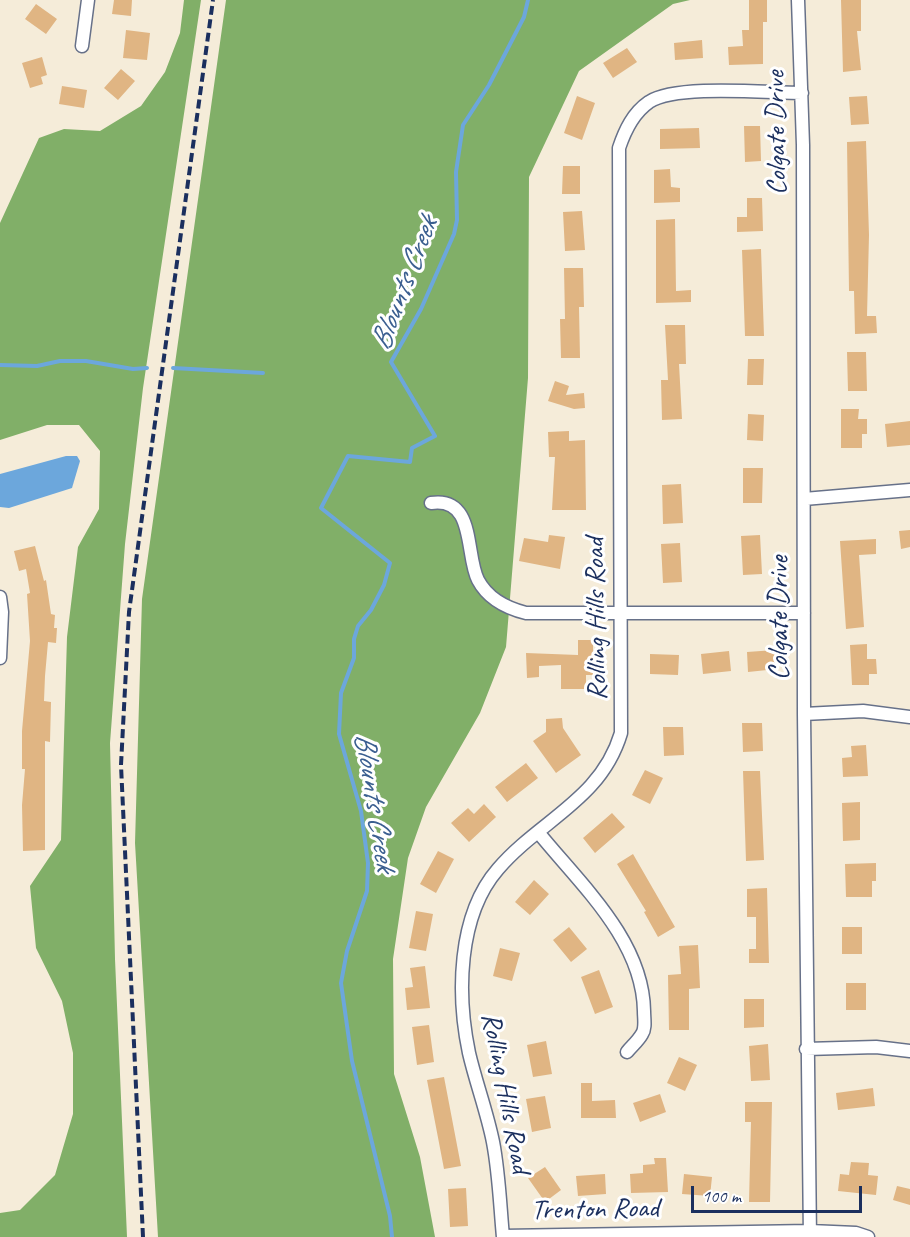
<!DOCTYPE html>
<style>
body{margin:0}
#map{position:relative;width:910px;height:1237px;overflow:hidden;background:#f5ecd9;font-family:Caveat,sans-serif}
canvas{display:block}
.scale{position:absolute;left:691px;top:1186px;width:171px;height:27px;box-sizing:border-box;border:3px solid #1b2f5e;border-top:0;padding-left:8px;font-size:18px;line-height:21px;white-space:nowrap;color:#1b2f5e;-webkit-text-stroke:4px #fff;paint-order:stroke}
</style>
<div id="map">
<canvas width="910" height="1237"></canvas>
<div class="scale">100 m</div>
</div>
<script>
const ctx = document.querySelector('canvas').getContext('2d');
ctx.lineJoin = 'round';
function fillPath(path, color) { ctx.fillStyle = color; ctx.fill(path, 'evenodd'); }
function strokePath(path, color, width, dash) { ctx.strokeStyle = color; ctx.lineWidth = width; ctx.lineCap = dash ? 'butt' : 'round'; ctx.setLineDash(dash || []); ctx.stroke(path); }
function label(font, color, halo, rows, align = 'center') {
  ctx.font = font + ' Caveat,sans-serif'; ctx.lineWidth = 6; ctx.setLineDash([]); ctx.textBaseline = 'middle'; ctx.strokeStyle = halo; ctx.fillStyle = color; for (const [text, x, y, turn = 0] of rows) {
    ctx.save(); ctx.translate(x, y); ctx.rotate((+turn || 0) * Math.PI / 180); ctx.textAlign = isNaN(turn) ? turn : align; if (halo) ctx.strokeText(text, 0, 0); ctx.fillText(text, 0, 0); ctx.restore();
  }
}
fillPath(new Path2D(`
 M184 0H201L143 388 125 544 110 743 115 959 127 1237H0V1213L20 1210 55 1175 73 1114V1053L62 1001 36 948 30 886 61 840 67 637 78 547 99 509 100 451 79 425H47L0 440V223L39 138 64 129 100 131 141 106 165 72 180 33Z
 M226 0H690L673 4 579 71 529 177 528 378 506 647 480 713 426 807 408 858 393 959 394 1074 420 1157 435 1237H158L135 843 142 599Z`), '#81af68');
fillPath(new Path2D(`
 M66 456H77L80 461 72 488 9 508 0 507V474Z`), '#6ca7dc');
strokePath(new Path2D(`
 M0 365 37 366 60 361H86L133 369 147 368
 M173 368 263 373
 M392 1237 390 1216 352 1061 341 983 347 951 367 891 368 863 361 811 339 734 341 693 354 658V639L358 626 371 610 384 585 390 563 321 508 348 456 410 462 412 448 435 436 391 362 421 309 454 234 457 220 456 172 463 125 489 85 524 17 528 0`), '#6ca7dc', 4);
fillPath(new Path2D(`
 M114 0H132L131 16 112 14Z
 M749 0H767V22H763V64L729 65 728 47 743 46 742 30H749Z
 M841 0H861V31H857L861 70 843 72Z
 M36 4 57 19 46 34 25 19Z
 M126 30 150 33 147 60 123 58Z
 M702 40 703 58 675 60 674 43Z
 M627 48 637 62 613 78 603 63Z
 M42 57 47 75 41 77 43 84 30 88 22 63Z
 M121 69 135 81 118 100 104 88Z
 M62 86 87 90 84 108 59 104Z
 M577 96 595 103 582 140 564 133Z
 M867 96 869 124 851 125 849 97Z
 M744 126H760L761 161 745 162Z
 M699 128 700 148 660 149V129Z
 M866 141 869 235 867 316H876L877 333 855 334 854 291H849L847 142Z
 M563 166H580V194H562Z
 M670 169 671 187 680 188V202L654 203V170Z
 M747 198H762L763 231 737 232V217H747Z
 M582 211 585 250 565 251 563 212Z
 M675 219 676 291 691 290V302L656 303V220Z
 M761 249 764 336H745L742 250Z
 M564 268H583L584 307H579L580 358H561L560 319H565Z
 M665 325H685L686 364H679L682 419 662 420 661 380H668Z
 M847 352H866L867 391H848Z
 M748 359H764L763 385H747Z
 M555 381 569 386 566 395 584 393 585 408 574 409 548 401Z
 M841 409H859L858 419H867V434H862V448H841Z
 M748 414 764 415 763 441 747 440Z
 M910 421V445L887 447 885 424Z
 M569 431V441L585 440 586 510H552L555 457H549L548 432Z
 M743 468H763L762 503H743Z
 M681 484 683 523 663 524 662 485Z
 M910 530V547L901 549 899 531Z
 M549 535 565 537 560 569 519 561 524 538 548 542Z
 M760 535 762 574 743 575 741 536Z
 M876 539V554L859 555 864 627 846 629 840 541Z
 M680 543 682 582 663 583 661 544Z
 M35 546 44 581 46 580 51 614 55 615 54 628H57L56 643 48 642 45 676 44 701 51 702 50 742 45 741V850L23 851 22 805 25 769H22V731L30 641 27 594 30 593 26 569 19 571 14 551Z
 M578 640H593V675H586V689H561V665L539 666V677L527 678 526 653 578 655Z
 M867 644V659H876L877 674H869V685H852L850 645Z
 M775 650 777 669 748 672 747 652Z
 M729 651 731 671 703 674 701 654Z
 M650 654 679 655 678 675 650 674Z
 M562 718 563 728 581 755 556 773 533 741 546 732V719Z
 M742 723H762L763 751 743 752Z
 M663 727H683L684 755 664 756Z
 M866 745 868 776 843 777 842 758 852 757 851 746Z
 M526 763 538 778 507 802 495 787Z
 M645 770 663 778 650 804 632 795Z
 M743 771H760L764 860 746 861Z
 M860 802V840L843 841 842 803Z
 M484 804 496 817 469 842 451 823 468 808 474 814Z
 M612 813 625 827 595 853 583 838Z
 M438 851 454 859 436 893 420 884Z
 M633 854 675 927 658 937 644 912 646 911 617 864Z
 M876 863V881H872V897H846L845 864Z
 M534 880 549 894 530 915 515 902Z
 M767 888 769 963H749V949H756V917H747V889Z
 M416 911 433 914 426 951 409 948Z
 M569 927 587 949 571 962 553 940Z
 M842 927H862V954H842Z
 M698 945 700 988 689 989V1030H669L668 975 681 974 679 946Z
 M500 948 520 953 512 981 493 976Z
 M425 966 430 1008 407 1010 405 988 413 987 410 968Z
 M599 970 613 1007 595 1014 581 977Z
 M846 983H866V1010H846Z
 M744 999H764V1027L744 1028Z
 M429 1025 434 1062 417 1065 412 1027Z
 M546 1041 552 1074 533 1077 527 1045Z
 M768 1044 770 1080 751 1081 749 1046Z
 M679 1057 697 1065 685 1091 667 1083Z
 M444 1077 461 1166 444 1169 427 1080Z
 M581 1083H592V1101L615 1100 616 1118H581Z
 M873 1088 875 1106 838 1110 836 1093Z
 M660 1094 666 1112 640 1122 633 1103Z
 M545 1096 551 1128 532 1132 526 1099Z
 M745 1102H772L770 1202H749L751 1122H745Z
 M654 1158H666L668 1192 631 1193 630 1174 643 1173V1165L655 1164Z
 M851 1162 869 1163 868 1175 878 1176 876 1195 838 1191 840 1174 849 1175Z
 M545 1167 561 1190 545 1202 528 1178Z
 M605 1174 606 1194 578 1196 576 1176Z
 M684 1174 712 1177 710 1196 682 1194Z
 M897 1186 910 1189V1205L893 1200Z
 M466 1188 468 1226 450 1227 448 1189Z`), '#e0b583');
const minor = new Path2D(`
 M798 0 803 145 804 714 810 1237
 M82 46 88 0
 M804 499 910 490
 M431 503C476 496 465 555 478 580 488 599 506 608 526 613H804
 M0 597 2 612 0 658
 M804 714 863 711 910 717
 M538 832C580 884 643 940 644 1011 644 1019 646 1028 642 1034 638 1041 632 1046 627 1052
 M806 1049 876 1047 910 1051
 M503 1236 810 1231 856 1233 868 1237
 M503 1237C500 1205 499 1173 493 1142 487 1112 476 1083 469 1053 457 996 457 916 498 869 540 820 601 800 621 733L619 148C625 130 633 113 649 102 677 84 767 93 802 93`);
strokePath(minor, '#677189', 15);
strokePath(minor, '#fff', 12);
strokePath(new Path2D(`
 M143 1237 121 765 129 612 213 0`), '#1b2f5e', 4, [9, 4.5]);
label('28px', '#1b2f5e', '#fff', [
 ["Colgate Drive",777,133,-91],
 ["Colgate Drive",780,618,-90],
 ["Rolling Hills Road",597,619,-91],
 ["Rolling Hills Road",505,1093,79],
 ["Trenton Road",595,1210,-1]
]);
label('italic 30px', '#3b5f90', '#fff', [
 ["Blounts Creek",405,284,-69],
 ["Blounts Creek",374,802,81]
]);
</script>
